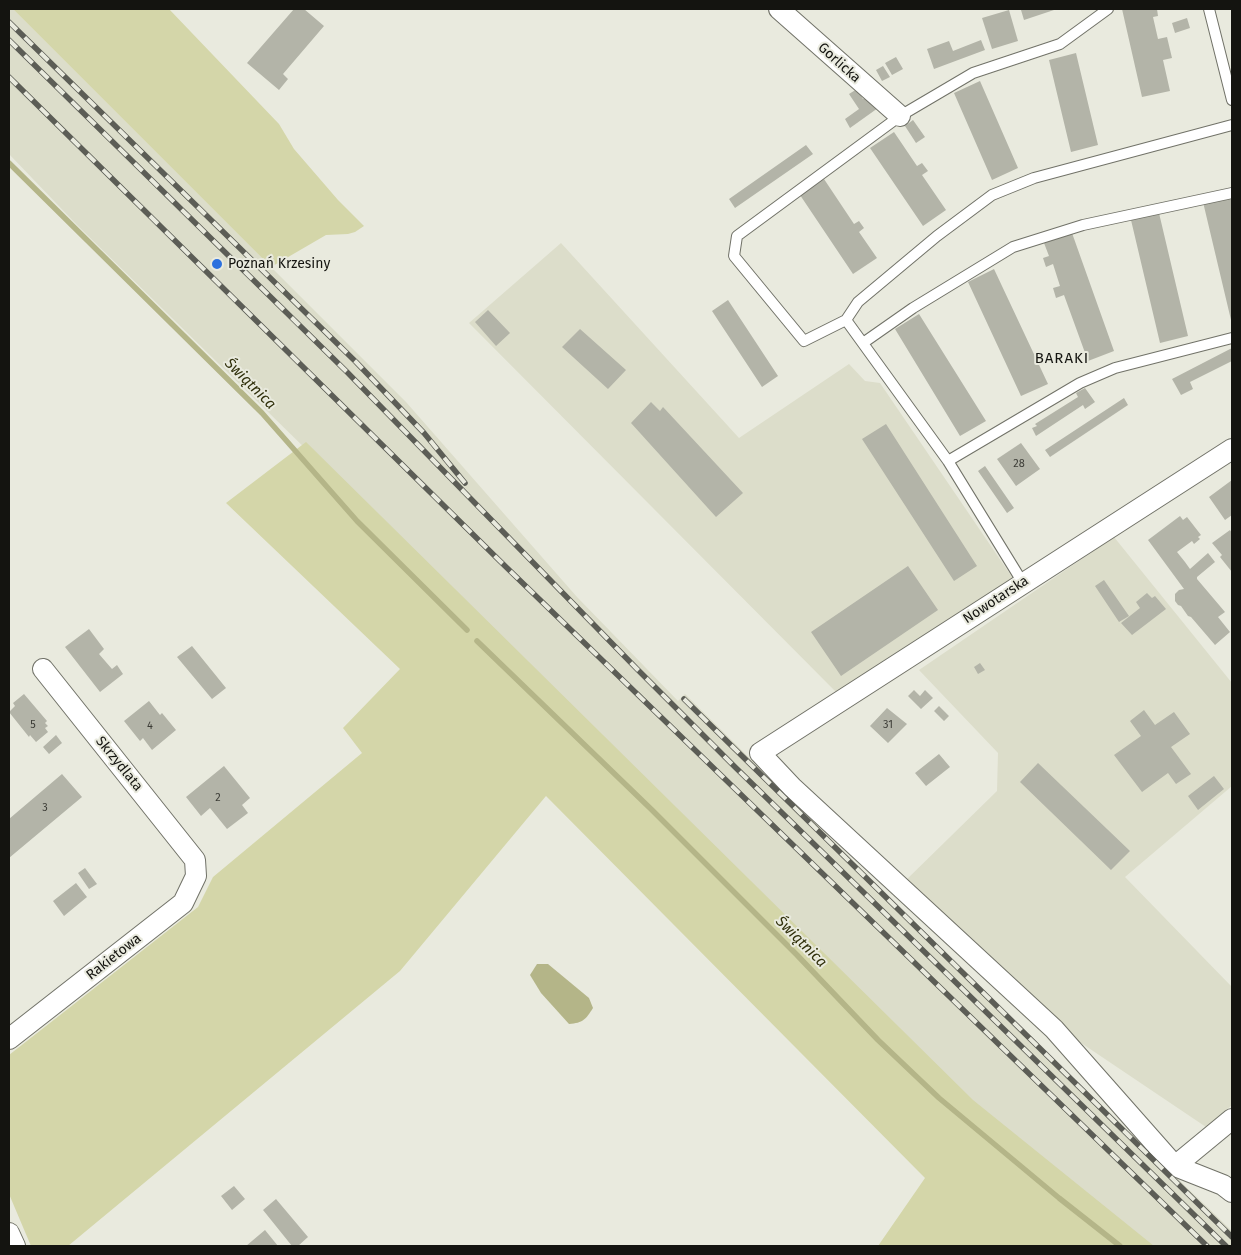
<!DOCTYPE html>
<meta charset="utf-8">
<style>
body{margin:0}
#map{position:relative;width:1241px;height:1255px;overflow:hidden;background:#e9eade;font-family:"Fira Sans",sans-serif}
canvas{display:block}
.frame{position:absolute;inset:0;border:10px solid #141410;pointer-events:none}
</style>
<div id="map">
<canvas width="1241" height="1255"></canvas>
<div class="frame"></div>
</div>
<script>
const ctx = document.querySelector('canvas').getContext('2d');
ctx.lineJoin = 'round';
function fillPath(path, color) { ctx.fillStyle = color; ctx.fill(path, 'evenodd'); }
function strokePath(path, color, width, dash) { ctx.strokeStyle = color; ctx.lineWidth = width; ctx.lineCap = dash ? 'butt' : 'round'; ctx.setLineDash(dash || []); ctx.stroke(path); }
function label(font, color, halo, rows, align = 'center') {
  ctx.font = font + ' "Fira Sans",sans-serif'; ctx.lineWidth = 4; ctx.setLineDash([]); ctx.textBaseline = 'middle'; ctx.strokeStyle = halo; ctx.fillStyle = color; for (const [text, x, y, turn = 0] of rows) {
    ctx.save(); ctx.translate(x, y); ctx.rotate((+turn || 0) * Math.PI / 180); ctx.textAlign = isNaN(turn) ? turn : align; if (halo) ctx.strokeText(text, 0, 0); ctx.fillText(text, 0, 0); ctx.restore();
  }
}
fillPath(new Path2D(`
 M9 9H13L406 402 577 597 678 701 685 694 1031 1037 1232 1231V1246H1149L981 1110 77 225 9 154Z
 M561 243 739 438 849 364 865 381 880 383 1014 580 839 695 469 323Z
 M1114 537 1232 683V786L1125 877 1232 987V1105L1206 1127 1050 1022 903 883 997 791 998 753 919 670Z`), '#dcddca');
fillPath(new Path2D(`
 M13 9H169L279 124 294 149 338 200 364 226 355 232 348 234 326 235 271 267Z
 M306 442 973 1100 1154 1246H878L925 1178 546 796 400 971 68 1246H31L9 1194V1055L198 907 213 877 362 753 343 728 400 669 226 503Z`), '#d4d6a9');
fillPath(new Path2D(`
 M537 964H548L589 998 593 1008C586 1019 583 1023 569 1024L541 993 530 975Z`), '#b4b588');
strokePath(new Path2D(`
 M9 163 262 413 357 521 467 630
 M477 641 652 810 797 955 878 1040 939 1098 1059 1198 1120 1246`), '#b4b588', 5.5);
fillPath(new Path2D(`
 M294 9H304L324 26 283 74 288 79 279 90 247 63Z
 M1026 9H1057L1024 20 1021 10Z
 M1122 9H1157L1158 16 1153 17 1158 39 1167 37 1172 58 1163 60 1170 91 1142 97Z
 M1009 10 1018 41 992 49 982 18Z
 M1187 18 1190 28 1175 33 1172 23Z
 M981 40 985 50 934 69 927 49 949 41 953 51Z
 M1076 53 1098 145 1071 152 1049 60Z
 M896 57 903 69 892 75 885 63Z
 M883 66 890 77 882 81 876 70Z
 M980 81 1018 168 992 180 954 93Z
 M857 89 863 99 869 95 878 108 850 128 845 119 859 109 849 94Z
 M913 120 925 137 916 143 905 126Z
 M894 132 917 166 922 163 928 171 922 175 946 210 923 226 870 148Z
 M806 145 813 154 735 208 729 199Z
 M824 179 854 224 859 221 864 228 859 232 877 258 853 274 800 195Z
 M1230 195 1232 206 1231 320 1203 202Z
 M1159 213 1188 336 1160 343 1131 220Z
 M1072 233 1114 351 1088 361 1064 295 1056 298 1053 288 1060 286 1053 264 1046 267 1043 258 1049 256 1044 243Z
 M994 269 1048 384 1021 396 968 282Z
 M728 300 778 376 762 387 712 311Z
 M488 310 510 333 496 346 475 322Z
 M919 314 986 421 960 436 895 329Z
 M580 329 626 370 608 389 562 347Z
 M1232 348V361L1190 382 1193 389 1181 395 1172 379Z
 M1085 388 1095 402 1085 409 1083 405 1036 436 1032 428 1037 426 1035 424 1078 397 1076 393Z
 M1124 398 1128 405 1050 457 1045 450Z
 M651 402 660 411 663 407 743 493 716 517 631 423Z
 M886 424 977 566 954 581 862 439Z
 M1021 443 1040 469 1016 486 997 459Z
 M985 466 1014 508 1007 513 978 471Z
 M1232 480V515L1225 520 1209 497Z
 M1180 516 1183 520 1187 517 1201 535 1198 537 1200 539 1194 544 1192 541 1177 552 1185 562 1190 569 1208 553 1215 562 1197 577V579L1225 612 1218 617 1230 632 1215 645 1191 617 1188 616 1181 606 1178 605 1175 601V594L1179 590 1184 589 1148 540Z
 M1230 530 1232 533V572L1220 557 1222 555 1212 543Z
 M908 566 938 610 841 676 811 632Z
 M1104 580 1129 616 1119 622 1095 586Z
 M1147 593 1152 598 1155 596 1166 609 1132 635 1121 623 1140 608 1136 602Z
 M89 629 104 649 99 654 112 669 117 665 123 674 100 692 65 647Z
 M192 646 226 688 212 699 177 657Z
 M980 663 985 670 978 674 974 667Z
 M914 690 920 696 925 690 933 698 921 709 908 696Z
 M24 694 47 721 45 723 48 726 45 728 48 732 36 742 30 735 29 737 9 712 15 706 13 703Z
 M149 701 160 715 162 713 176 730 152 750 143 738 140 741 124 721Z
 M939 706 949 716 944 721 934 711Z
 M887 708 907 724 888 743 870 726Z
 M1144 710 1155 725 1174 712 1190 734 1171 747 1191 774 1176 784 1168 773 1142 792 1114 755 1141 736 1130 721Z
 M56 735 62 743 49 754 43 747Z
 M939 754 950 767 926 786 915 773Z
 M1038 763 1130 851 1111 870 1020 782Z
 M224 766 250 798 242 805 248 813 227 829 210 808 201 816 186 797Z
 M62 774 82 797 9 858V819Z
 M1214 776 1224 789 1198 810 1188 796Z
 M85 868 97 884 89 889 78 873Z
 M76 883 87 897 64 916 53 901Z
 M234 1186 245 1199 232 1210 221 1196Z
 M276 1199 308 1237 298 1246H292L263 1210Z
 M265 1230 278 1246H246Z`), '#b3b4a8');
const service = new Path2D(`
 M1209 9 1232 100
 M846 320 858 302 937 236 992 195 1034 178 1232 125
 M863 343 913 308 1013 247 1083 225 1232 193
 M948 461 1080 383 1115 368 1232 338
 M1023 583 948 461 846 320 804 341 734 256 737 236 900 116 973 73 1060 44 1108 9`);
const minor = new Path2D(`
 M779 9 900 116
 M1232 449 760 753 792 787 1054 1029 1175 1166 1223 1185 1232 1192
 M9 1039 183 903 196 876 195 860 43 669
 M1175 1166 1232 1119
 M9 1233 15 1246`);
strokePath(service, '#717268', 12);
strokePath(minor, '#717268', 22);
strokePath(service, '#fff', 10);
strokePath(minor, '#fff', 20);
const rail = new Path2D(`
 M9 22 356 362 424 433 465 483
 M9 40 347 372 637 669 735 767 1226 1246
 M9 77 505 566 1207 1246
 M684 699 1232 1237`);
strokePath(rail, '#5c5d56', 5.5);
strokePath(rail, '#e9eade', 4, [11]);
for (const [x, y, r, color] of [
 [217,264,6,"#2d71de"]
]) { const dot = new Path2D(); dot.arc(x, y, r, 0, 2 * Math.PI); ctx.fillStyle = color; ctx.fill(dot); strokePath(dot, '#e9eade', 2); }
label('11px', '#3c3c36', null, [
 ["28",1019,464],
 ["5",33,725],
 ["31",888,725],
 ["4",150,726],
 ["2",218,798],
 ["3",45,808]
]);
label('14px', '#141410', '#e9eade', [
 ["Gorlicka",839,63,42],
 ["Nowotarska",996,600,-33],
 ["Skrzydlata",119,764,51],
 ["Rakietowa",114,957,-38]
]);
label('14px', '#141410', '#e9eade', [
 ["Poznań Krzesiny",228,264]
], 'left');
ctx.letterSpacing = '1px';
label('15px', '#141410', '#e9eade', [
 ["BARAKI",1062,359]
]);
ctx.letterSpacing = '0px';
label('italic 15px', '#30300b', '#e9eade', [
 ["Świątnica",250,384,45],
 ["Świątnica",801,942,45]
]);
</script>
